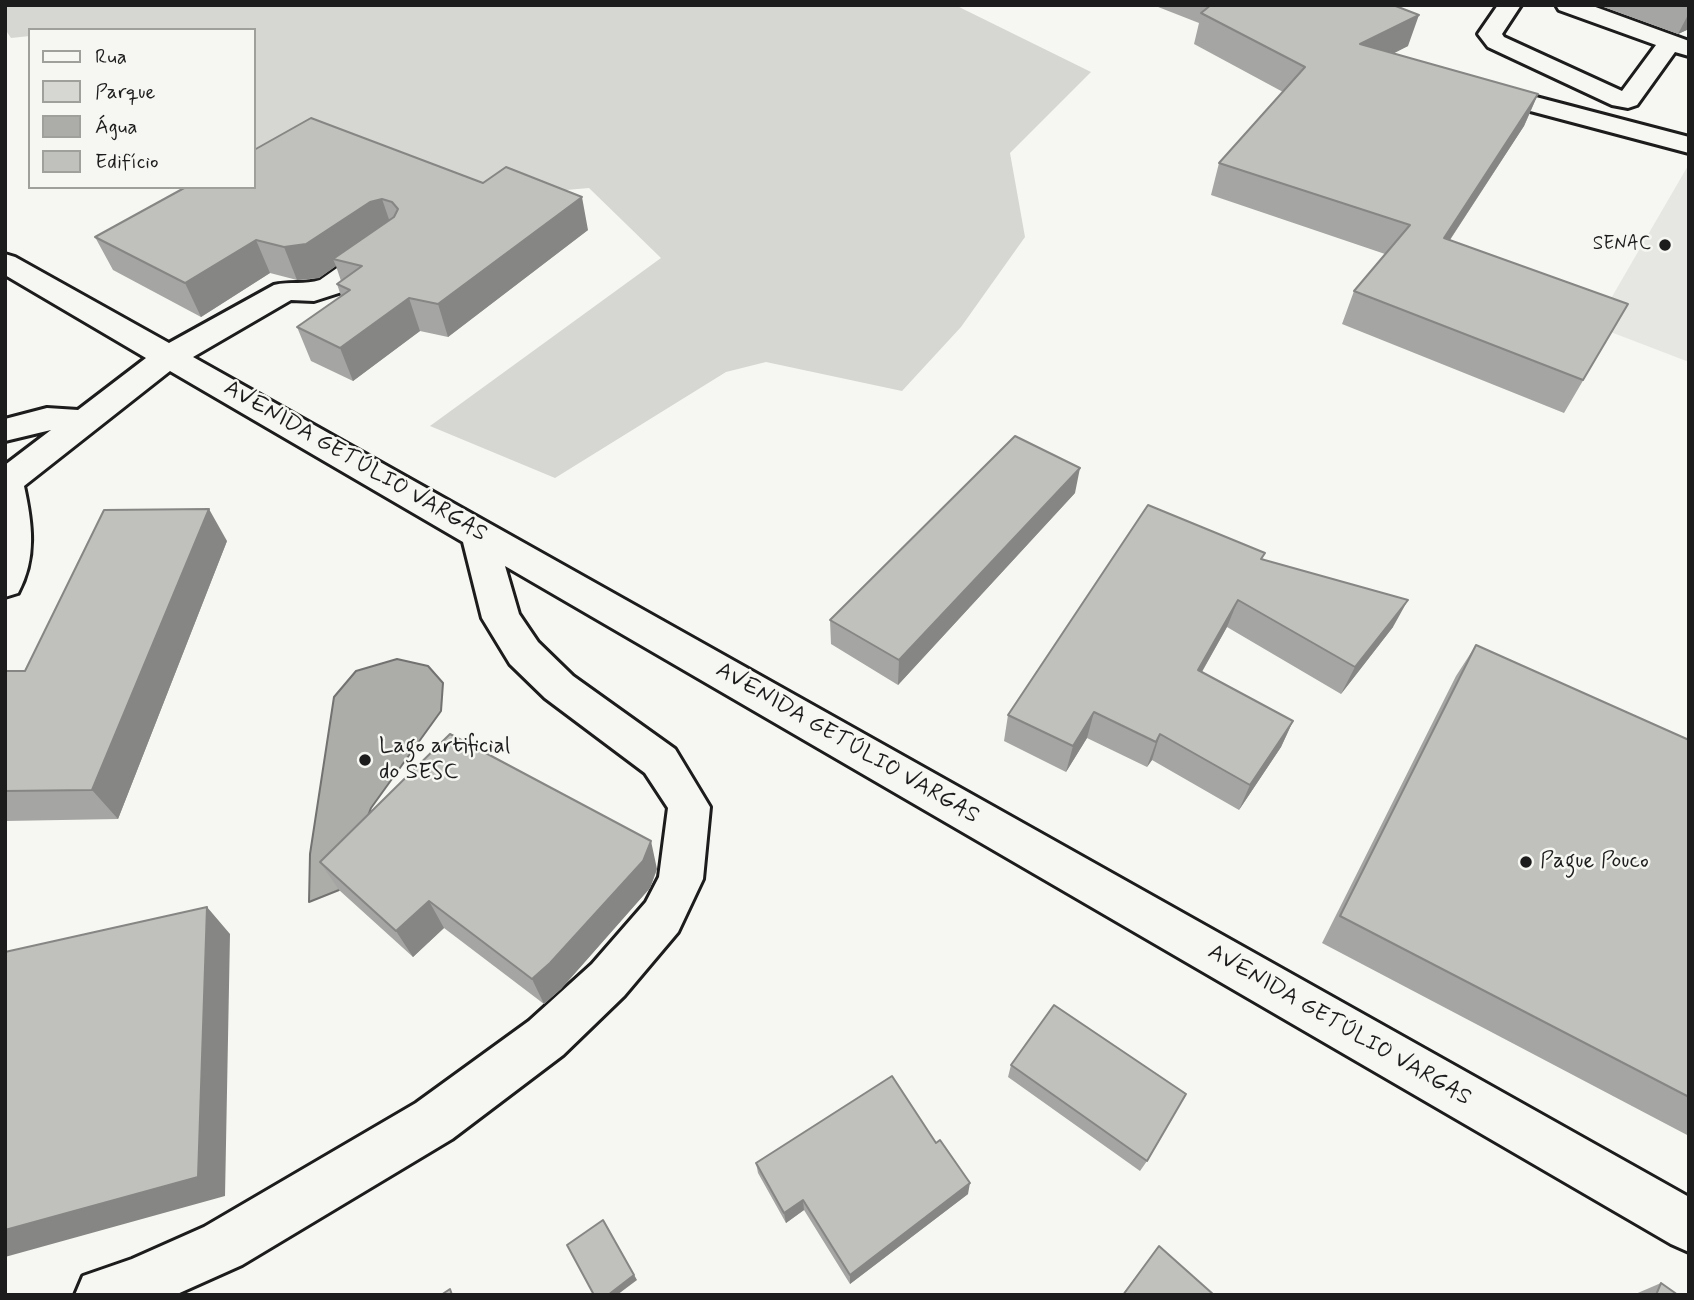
<!DOCTYPE html>
<meta charset="utf-8">
<style>
body{margin:0}
#map{position:relative;width:1694px;height:1300px;overflow:hidden;background:#f6f6f2;font-family:Mynerve,sans-serif}
canvas{display:block}
.frame{position:absolute;inset:0;border:7px solid #1c1c1c;pointer-events:none}
.legend{position:absolute;left:28px;top:28px;width:228px;height:161px;box-sizing:border-box;background:#f6f6f2;border:2px solid #9f9f9c;margin:0;padding:9px 12px;list-style:none;font-size:21px;color:#1c1c1c}
.legend li{display:flex;align-items:center;gap:14px;height:35px}
.legend b{width:35px;border:2px solid #9f9f9c}
</style>
<div id="map">
<canvas width="1694" height="1300"></canvas>
<div class="frame"></div>
<ul class="legend">
<li><b style="height:9px;background:#f6f6f2"></b>Rua</li>
<li><b style="height:19px;background:#d6d6d2"></b>Parque</li>
<li><b style="height:19px;background:#acaca9"></b>Água</li>
<li><b style="height:19px;background:#c0c0bd"></b>Edifício</li>
</ul>
</div>
<script>
const ctx = document.querySelector('canvas').getContext('2d');
ctx.lineJoin = 'round';
function fillPath(path, color) { ctx.fillStyle = color; ctx.fill(path, 'evenodd'); }
function strokePath(path, color, width, dash) { ctx.strokeStyle = color; ctx.lineWidth = width; ctx.lineCap = dash ? 'butt' : 'round'; ctx.setLineDash(dash || []); ctx.stroke(path); }
function label(font, color, halo, rows, align = 'center') {
  ctx.font = font + ' Mynerve,sans-serif'; ctx.lineWidth = 5; ctx.setLineDash([]); ctx.textBaseline = 'middle'; ctx.strokeStyle = halo; ctx.fillStyle = color; for (const [text, x, y, turn = 0] of rows) {
    ctx.save(); ctx.translate(x, y); ctx.rotate((+turn || 0) * Math.PI / 180); ctx.textAlign = isNaN(turn) ? turn : align; if (halo) ctx.strokeText(text, 0, 0); ctx.fillText(text, 0, 0); ctx.restore();
  }
}
fillPath(new Path2D(`
 M1689 164V362L1595 326Z`), '#e6e6e2');
fillPath(new Path2D(`
 M5 5H955L1091 72 1010 153 1025 237 961 327 902 391 766 362 726 372 555 478 430 426 661 258 589 188 487 197 254 163V30H30V36L11 38 5 29Z`), '#d6d6d2');
const water = new Path2D(`
 M397 659 428 666 443 683 441 711 371 808 339 890 309 902 310 854 334 697 356 671Z`);
fillPath(water, '#acaca9');
strokePath(water, '#727271', 2);
const minor = new Path2D(`
 M1498 5H1521L1502 34 1504 37 1622 91 1656 45 1559 10 1556 5H1590L1689 41V56L1675 52 1637 105 1628 108 1612 105 1488 47 1478 34Z
 M1513 91 1689 137V153L1504 104 1500 99 1504 94Z
 M384 239 394 242 398 248 394 254 342 292 314 301 291 300 193 357 1689 1197V1252L1671 1244 505 566 519 614 538 642 573 676 675 749 710 807 703 879 678 932 624 996 563 1055 452 1139 242 1265 175 1295H75L83 1276 132 1259 204 1227 416 1103 529 1021 592 964 646 902 659 877 668 808 645 773 545 698 510 664 482 618 463 542 170 371 24 486C32 523 37 558 18 593L5 597V465L51 430 5 441V419L47 408 78 410 146 358 5 275V254L15 257 169 343 274 285C290 281 305 285 320 280L374 242Z`);
strokePath(minor, '#1c1c1c', 6);
fillPath(minor, '#f6f6f2');
fillPath(new Path2D(`
 M1153 5H1393L1408 46 1393 53 1538 94 1524 126 1450 240 1628 304 1564 413 1342 324 1354 291 1385 254 1211 195 1219 163 1283 92 1194 44 1199 23Z
 M1598 5H1689V29L1678 34Z
 M254 150 588 230 448 337 420 331 353 381 311 361 297 327 341 296 337 284 341 281 336 266 319 278 297 280 270 273 201 317 113 270 95 237Z
 M1075 493 898 685 831 644 830 620Z
 M227 541 118 819 5 821V671H25Z
 M1262 560 1393 627 1341 694 1227 627 1202 672 1293 721 1281 747 1239 810 1152 760 1147 767 1087 738 1066 772 1004 741 1008 715Z
 M1476 645 1689 740V1136L1322 943 1456 676Z
 M320 862 657 869 650 888 561 989 544 1004 444 928 413 957 339 890Z
 M1011 1065 1147 1161 1140 1171 1008 1077Z
 M756 1163 968 1194 850 1284 804 1210 786 1223 758 1173Z
 M1159 1246 1214 1295H1122Z
 M1661 1283 1678 1295H1633Z`), '#a5a5a3');
fillPath(new Path2D(`
 M1689 13V29L1678 34Z
 M1419 15 1408 46 1350 76 1360 44Z
 M1538 94 1524 126 1430 270 1444 238Z
 M582 197 588 230 448 337 438 304Z
 M382 199 393 231 333 259 336 266 319 278 297 280 284 247 370 202Z
 M256 240 270 273 201 317 185 283Z
 M409 298 420 331 353 381 340 348Z
 M1080 468 1075 493 898 685 899 660Z
 M209 509 227 541 118 819 92 790Z
 M1238 600 1227 627 1188 696 1198 670Z
 M1408 600 1393 627 1341 694 1355 667Z
 M1094 712 1087 738 1066 772 1073 746Z
 M1293 721 1281 747 1239 810 1250 785Z
 M1160 734 1152 760 1147 767 1156 742Z
 M651 841 657 869 650 888 561 989 544 1004 532 979Z
 M429 901 444 928 413 957 396 931Z
 M207 907 230 934 225 1196 5 1257V1230Z
 M970 1183 968 1194 850 1284V1275Z
 M803 1200 804 1210 786 1223 784 1213Z
 M606 1225 637 1280 617 1295H608Z`), '#868684');
const building = new Path2D(`
 M1211 5H1393L1419 15 1360 44 1538 94 1444 238 1628 304 1583 380 1354 291 1410 225 1219 163 1305 67 1201 13Z
 M311 118 483 183 506 167 582 197 438 304 409 298 340 348 297 327 350 290 337 284 362 266 333 259 394 217 398 209 392 202 382 199 370 202 306 244 284 247 256 240 185 283 95 237 186 187H254V150Z
 M1015 436 1080 468 899 660 830 620Z
 M1148 505 1265 553 1261 559 1408 600 1355 667 1238 600 1198 670 1293 721 1250 785 1160 734 1156 742 1094 712 1073 746 1008 715Z
 M209 509 92 790 5 791V671H25L104 510Z
 M1476 645 1689 740V1097L1340 916Z
 M450 734 651 841 643 861 550 963 532 979 429 901 396 931 320 862Z
 M207 907 198 1177 5 1230V952Z
 M1054 1005 1186 1094 1147 1161 1011 1065Z
 M892 1076 936 1143 940 1140 970 1183 850 1275 803 1200 784 1213 756 1163Z
 M603 1220 634 1275 608 1295H594L567 1245Z
 M1159 1246 1214 1295H1123Z
 M1661 1283 1678 1295H1656Z
 M450 1289 452 1295H441Z`);
fillPath(building, '#c0c0bd');
strokePath(building, '#868684', 2);
for (const [x, y, r, color] of [
 [1665,245,7,"#1c1c1c"],
 [365,760,7,"#1c1c1c"],
 [1526,862,7,"#1c1c1c"]
]) { const dot = new Path2D(); dot.arc(x, y, r, 0, 2 * Math.PI); ctx.fillStyle = color; ctx.fill(dot); strokePath(dot, '#f6f6f2', 2.5); }
label('19px', '#1c1c1c', '#f6f6f2', [
 ["SENAC",1651,245]
], 'right');
label('23px', '#1c1c1c', '#f6f6f2', [
 ["AVENIDA GETÚLIO VARGAS",355,462,30],
 ["AVENIDA GETÚLIO VARGAS",847,744,30],
 ["AVENIDA GETÚLIO VARGAS",1339,1026,30]
]);
label('23px', '#1c1c1c', '#f6f6f2', [
 ["Lago artificial",379,747],
 ["do SESC",379,773],
 ["Pague Pouco",1540,862]
], 'left');
</script>
